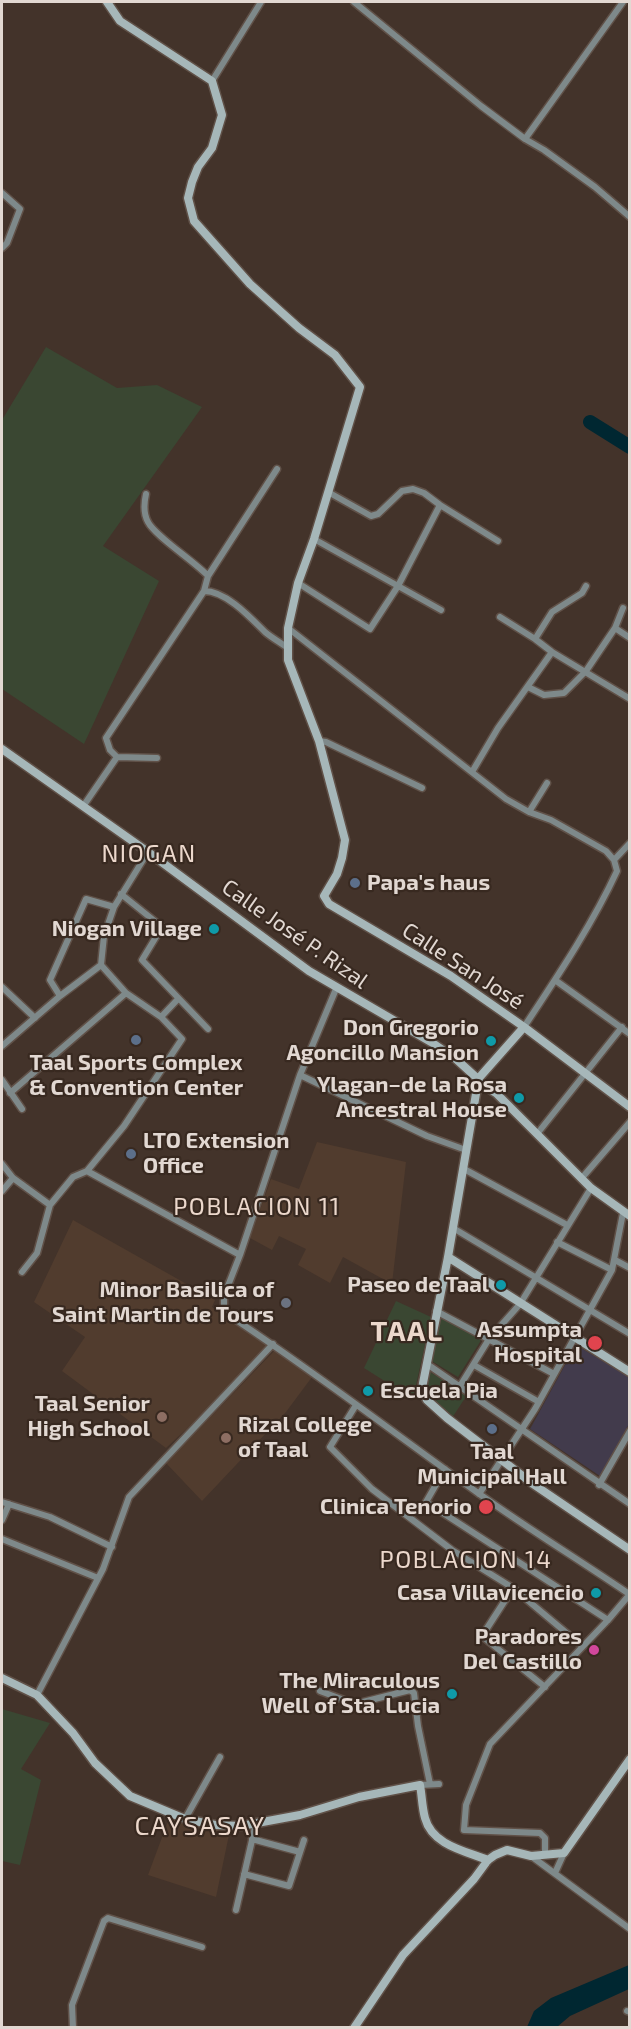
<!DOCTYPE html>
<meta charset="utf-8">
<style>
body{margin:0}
#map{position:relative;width:631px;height:2029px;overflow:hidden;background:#43332a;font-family:"Exo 2",sans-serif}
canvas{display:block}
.frame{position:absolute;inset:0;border:3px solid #e2d8d2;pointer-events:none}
</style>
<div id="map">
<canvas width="631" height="2029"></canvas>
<div class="frame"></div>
</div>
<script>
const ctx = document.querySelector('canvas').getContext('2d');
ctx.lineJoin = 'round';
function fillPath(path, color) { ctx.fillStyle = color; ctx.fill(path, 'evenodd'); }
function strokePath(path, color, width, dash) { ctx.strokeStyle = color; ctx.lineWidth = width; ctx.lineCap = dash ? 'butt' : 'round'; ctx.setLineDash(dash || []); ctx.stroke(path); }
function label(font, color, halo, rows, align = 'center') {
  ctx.font = font + ' "Exo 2",sans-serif'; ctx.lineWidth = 4.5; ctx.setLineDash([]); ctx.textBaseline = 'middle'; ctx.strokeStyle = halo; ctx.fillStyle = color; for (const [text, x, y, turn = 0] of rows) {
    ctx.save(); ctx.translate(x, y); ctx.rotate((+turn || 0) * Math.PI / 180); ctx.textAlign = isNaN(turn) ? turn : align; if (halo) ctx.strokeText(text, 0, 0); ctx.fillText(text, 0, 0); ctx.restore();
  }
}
fillPath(new Path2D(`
 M576 1345 629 1377V1424L600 1476 530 1429Z`), '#423b4c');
fillPath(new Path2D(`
 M317 1142 406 1162 392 1284 343 1257 330 1283 298 1265 306 1249 279 1236 272 1250 250 1238 271 1179 299 1189Z
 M73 1220 215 1300 212 1307 271 1345 234 1385 166 1448 62 1371 85 1337 34 1302Z
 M275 1350 312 1377 286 1412 202 1501 166 1463Z
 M170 1816 199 1828 230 1830 216 1897 148 1875Z`), '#513c2e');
fillPath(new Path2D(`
 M46 347 117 388 157 385 202 407 103 546 159 581 84 744 2 689V420Z
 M396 1301 431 1317 413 1399 364 1368Z
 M439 1314 481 1338 480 1342 458 1377 430 1360Z
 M430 1372 467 1395 452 1418C433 1401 423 1399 430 1372Z
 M2 1709 50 1723 21 1769 41 1780 20 1865 2 1861Z`), '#3a4732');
fillPath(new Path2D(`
 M629 1965V1989L570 2016 557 2027H527L534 2011 551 1998Z`), '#002731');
strokePath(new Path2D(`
 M590 422 630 447`), '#002731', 14);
const street = new Path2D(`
 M354 2 481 106 525 139 544 150 595 187 630 217
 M212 81 261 2
 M525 139 623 2
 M2 193 20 209 7 243 2 248
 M328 492 371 516 378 514 402 491 413 489 424 493 440 505 498 541
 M146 494C144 503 143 513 148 522 155 536 194 561 208 576
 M314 539 441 610
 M298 583 370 629 398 586 440 505
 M204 591C226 591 250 617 265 632 272 638 281 643 288 648
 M500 617 535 639 552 652 630 699
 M288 628 506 799 529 812 551 820 606 851 614 860 617 871C592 925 557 977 524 1027
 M615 628 630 638
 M535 639 552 612 582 593 586 586
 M528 687 544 695 564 693 586 671 615 628 623 608
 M319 741 326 742 422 788
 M117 757 110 750 106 738 204 591 208 576 277 469
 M472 772 498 728 552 652
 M84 805 117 757 157 758
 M529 812 547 783
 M614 860 630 843
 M121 894 162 927 142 960 208 1029
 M555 980 630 1034
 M2 987 35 1018
 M336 989 300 1075 240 1255 224 1296V1308L230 1316C315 1372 395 1434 478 1493 527 1528 579 1560 629 1594H630L608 1620 490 1744 466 1805 464 1830 540 1833 545 1838V1855
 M60 996 50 980 86 899 114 907
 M161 1017 178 999
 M2 1046 60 996 101 965 104 936 114 907 148 852
 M300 1075 427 1136 466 1150
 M2 1080 22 1109
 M10 1093 126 993
 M537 1134 622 1027
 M2 1164 13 1178 50 1205
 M464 1169 567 1225
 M87 1171 240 1255
 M581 1179 630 1122
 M2 1191 13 1178
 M453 1228 630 1334
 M557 1242 612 1270
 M615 1260 630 1268
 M22 1272 37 1253 50 1205 73 1177 87 1171 124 1126 182 1039 161 1017 126 993 101 965
 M436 1311 554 1374
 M427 1364 630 1504
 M474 1365 539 1402
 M460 1386 489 1339 520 1304 591 1188
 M356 1405 330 1447 372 1489 452 1550 513 1588 582 1646
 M445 1469 426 1502 608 1620
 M599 1485 630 1431
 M479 1494 535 1409 612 1270 623 1213
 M2 1502 50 1517 112 1547
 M2 1520 9 1504
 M2 1539 98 1578
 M513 1588 482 1636 545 1687
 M320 1691 352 1703H359L410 1690 414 1693 418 1726 430 1784
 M37 1695 103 1569 129 1497 273 1344
 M420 1785 439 1784
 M185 1819 220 1757
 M252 1839 300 1852
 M531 1856 630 1929
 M555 1873 564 1853
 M244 1874 289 1886 304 1840
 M236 1910 256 1823
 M627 2011 630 2012
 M73 2028 72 2005 104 1921 108 1918 202 1947`);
const secondary = new Path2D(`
 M107 2 120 21 212 81 222 115 212 148 198 167 192 182 188 198 194 221 250 284 299 328 335 355 360 387 314 539 298 583 288 628V660L319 741 345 840 342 858 337 874 324 896 329 904 451 976 524 1027 630 1107
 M2 749 148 852 309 971 431 1042 456 1059 478 1079V1082L496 1093 591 1188 630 1216
 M478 1079 524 1027
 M478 1082 448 1257 423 1383 422 1390 427 1400 447 1418 533 1484 630 1550
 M448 1257 630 1372
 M2 1678 37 1695 73 1733 95 1763 130 1796 185 1819 215 1825 241 1826 300 1815 359 1797 420 1785C422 1796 422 1807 425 1818 432 1845 465 1851 488 1860
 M354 2028 403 1955 474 1879 488 1860 495 1855 507 1850 531 1856 564 1853 630 1759`);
strokePath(street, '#605148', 9);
strokePath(secondary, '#605148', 11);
strokePath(street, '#7e898a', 6);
strokePath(secondary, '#a6b7b9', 8);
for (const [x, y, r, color] of [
 [355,883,6,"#5c6f8a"],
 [214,929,6,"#0f9aa8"],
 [136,1040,6,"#5c6f8a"],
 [491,1041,6,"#0f9aa8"],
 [519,1098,6,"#0f9aa8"],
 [131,1154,6,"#5c6f8a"],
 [501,1285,6,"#0f9aa8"],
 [286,1303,6,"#6b7280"],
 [595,1343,8,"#e0444e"],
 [368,1391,6,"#0f9aa8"],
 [162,1417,6,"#8d6e63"],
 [492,1429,6,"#5c6f8a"],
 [226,1438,6,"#8d6e63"],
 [486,1507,8,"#e0444e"],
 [596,1593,6,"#0f9aa8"],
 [594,1650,6,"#d1479c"],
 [452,1694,6,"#0f9aa8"]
]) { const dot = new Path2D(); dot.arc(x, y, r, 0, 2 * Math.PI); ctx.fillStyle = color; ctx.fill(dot); strokePath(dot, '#382920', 2); }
label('bold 22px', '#e2d8d2', '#382920', [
 ["Papa's haus",367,883,"left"],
 ["Niogan Village",202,929],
 ["Don Gregorio",479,1028],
 ["Agoncillo Mansion",479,1053],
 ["Taal Sports Complex",136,1063,"center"],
 ["& Convention Center",136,1088,"center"],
 ["Ylagan–de la Rosa",507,1085],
 ["Ancestral House",507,1110],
 ["LTO Extension",143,1141,"left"],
 ["Office",143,1166,"left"],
 ["Paseo de Taal",489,1285],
 ["Minor Basilica of",274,1290],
 ["Saint Martin de Tours",274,1315],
 ["Assumpta",582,1330],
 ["Hospital",582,1355],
 ["Escuela Pia",380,1391,"left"],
 ["Taal Senior",150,1404],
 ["High School",150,1429],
 ["Rizal College",238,1425,"left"],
 ["of Taal",238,1450,"left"],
 ["Taal",492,1452,"center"],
 ["Municipal Hall",492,1477,"center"],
 ["Clinica Tenorio",472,1507],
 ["Casa Villavicencio",584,1593],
 ["Paradores",582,1637],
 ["Del Castillo",582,1662],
 ["The Miraculous",440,1681],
 ["Well of Sta. Lucia",440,1706]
], 'right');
label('22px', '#e2d8d2', '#382920', [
 ["Calle José P. Rizal",295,934,35],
 ["Calle San José",463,966,33]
]);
ctx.letterSpacing = '1.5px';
label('24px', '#ecd8cc', '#382920', [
 ["NIOGAN",149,854],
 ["POBLACION 11",257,1207],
 ["POBLACION 14",466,1560]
]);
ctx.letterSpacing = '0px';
ctx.letterSpacing = '1.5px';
label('26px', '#ecd8cc', '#382920', [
 ["CAYSASAY",200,1826]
]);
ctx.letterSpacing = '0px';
ctx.letterSpacing = '1.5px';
label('bold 28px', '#ecd8cc', '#382920', [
 ["TAAL",407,1332]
]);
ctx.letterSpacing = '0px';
</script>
